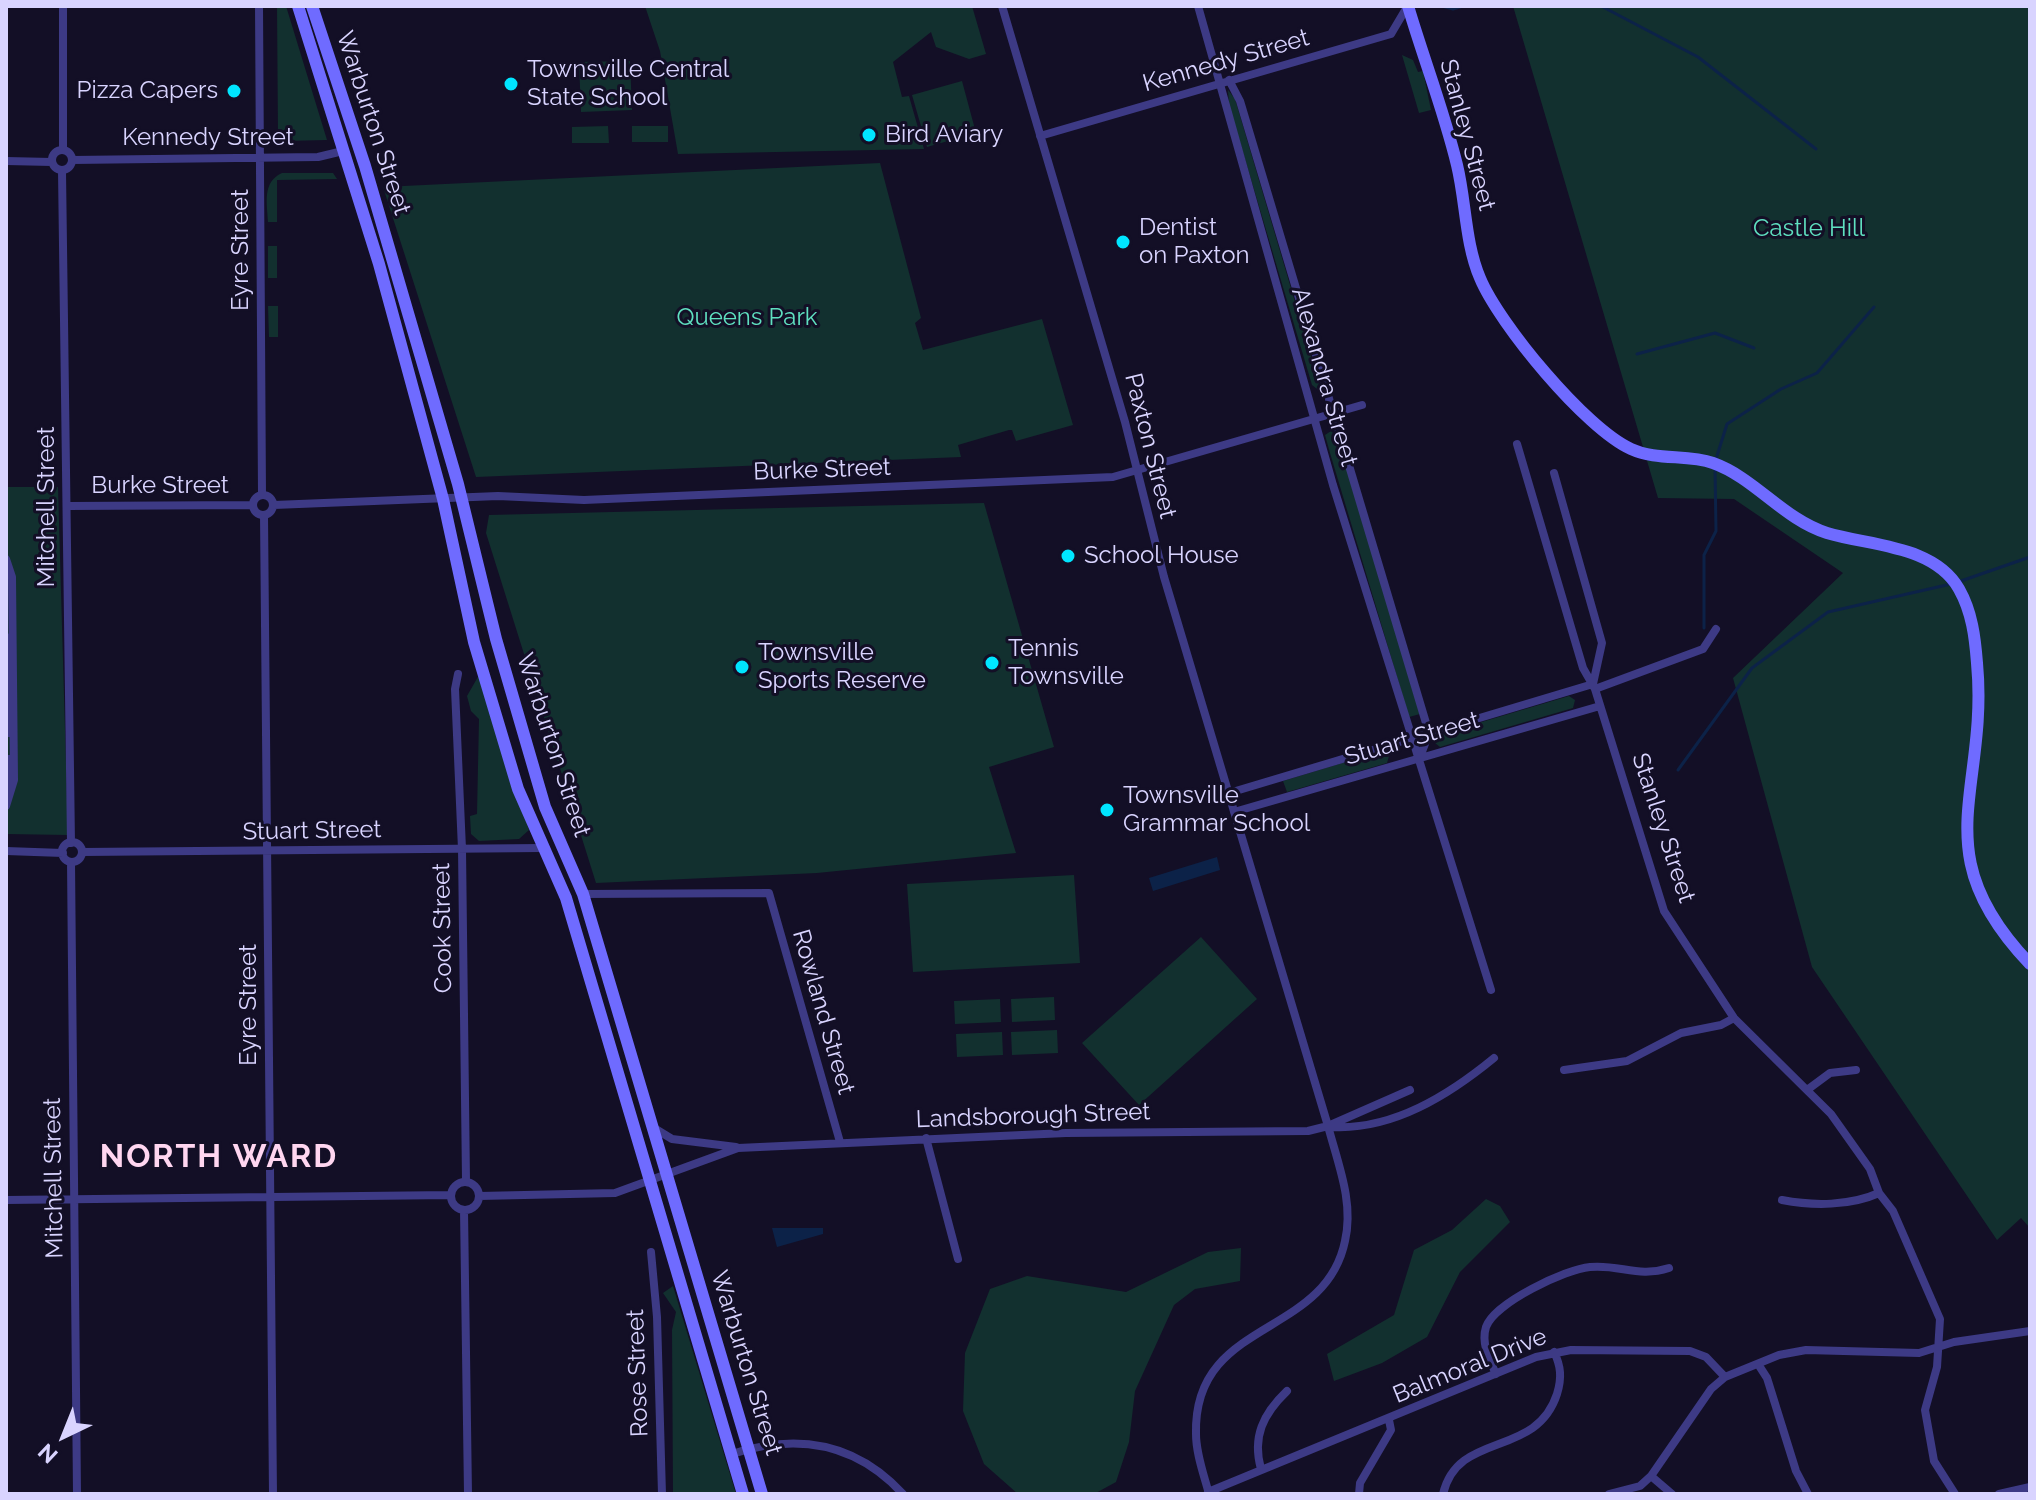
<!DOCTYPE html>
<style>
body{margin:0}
#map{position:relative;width:2036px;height:1500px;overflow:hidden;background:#130f26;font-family:Raleway,sans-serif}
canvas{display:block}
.frame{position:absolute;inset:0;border:8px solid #d9d4ff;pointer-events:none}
.north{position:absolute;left:24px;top:1396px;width:80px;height:80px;-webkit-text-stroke:6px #130f26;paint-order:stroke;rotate:223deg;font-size:22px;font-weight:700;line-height:32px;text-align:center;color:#d9d4ff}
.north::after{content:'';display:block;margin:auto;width:28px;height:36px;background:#d9d4ff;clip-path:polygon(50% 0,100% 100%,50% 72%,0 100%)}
</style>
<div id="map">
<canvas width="2036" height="1500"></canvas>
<div class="frame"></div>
<div class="north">N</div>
</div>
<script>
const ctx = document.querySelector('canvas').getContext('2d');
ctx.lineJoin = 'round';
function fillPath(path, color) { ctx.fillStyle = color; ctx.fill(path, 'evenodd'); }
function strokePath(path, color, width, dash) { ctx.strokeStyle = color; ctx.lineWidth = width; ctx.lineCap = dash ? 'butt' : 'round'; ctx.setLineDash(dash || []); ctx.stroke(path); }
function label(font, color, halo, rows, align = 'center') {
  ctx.font = font + ' Raleway,sans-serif'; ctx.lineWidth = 6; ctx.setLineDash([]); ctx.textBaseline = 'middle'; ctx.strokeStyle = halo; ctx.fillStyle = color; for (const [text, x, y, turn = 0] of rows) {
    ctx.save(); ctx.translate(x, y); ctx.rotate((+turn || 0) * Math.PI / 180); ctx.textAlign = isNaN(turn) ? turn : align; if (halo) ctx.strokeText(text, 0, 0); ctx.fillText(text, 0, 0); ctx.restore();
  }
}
fillPath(new Path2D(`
 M277 6H286L327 140 284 141 278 134Z
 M645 6H972L986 54 969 59 936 47 931 32 893 62 902 97 909 96 924 149 678 154 660 51Z
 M1513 6H2030V1228L2021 1218 1997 1240 1812 967 1733 678 1843 573 1734 499 1658 498Z
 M1402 55 1413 60 1418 72 1423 71 1431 110 1419 113Z
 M630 61 632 110 581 112 579 62Z
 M962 81 976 133 927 147 912 95Z
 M1228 90 1235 99 1322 393 1312 385 1229 105Z
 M608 126 609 143H572V127Z
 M632 126H668V142H632Z
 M880 163 921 318 915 323 923 350 1042 319 1073 425 1016 441 1012 430H1009L958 445 961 457 476 477 383 187Z
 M282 173H333L337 179 277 180V222H268C267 203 262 182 282 173Z
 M268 246H277V278H268Z
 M268 306H278V337H269Z
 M1331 431 1338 438 1420 714 1409 717 1330 453 1325 435Z
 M6 487H58L68 835 6 834Z
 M984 503 1054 747 989 767 1016 853 817 873 596 883 486 533 489 515Z
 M479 675 529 830 519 839 479 841 471 834 470 816 477 814 479 719 471 711 467 696Z
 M1569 696 1575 700 1573 708 1440 747 1435 743 1438 735Z
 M1382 751 1389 756 1387 763 1287 792 1283 781Z
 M1074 875 1080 963 913 972 907 884Z
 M1201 937 1257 999 1139 1105 1082 1043Z
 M1054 997 1055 1020 1012 1022 1011 999Z
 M1000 999 1001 1022 955 1024 954 1001Z
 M1057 1030 1058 1053 1012 1055 1011 1032Z
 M1002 1032 1003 1055 957 1057 956 1034Z
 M1486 1199 1500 1206 1510 1222 1460 1272 1427 1337 1382 1363 1334 1381 1327 1354 1394 1315 1414 1250 1452 1230Z
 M1241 1248 1240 1281 1195 1289 1174 1305 1135 1391 1129 1442 1116 1482 1094 1494H1018L984 1464 963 1411 965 1353 990 1289 1027 1276 1126 1292 1208 1252Z
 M673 1286 736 1494H673L672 1330 676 1312 663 1293Z`), '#12302f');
fillPath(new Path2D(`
 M1217 857 1220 870 1153 891 1149 878Z
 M772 1228H823V1234L777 1247Z`), '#0c2248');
strokePath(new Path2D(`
 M1442 6 1453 9 1463 6
 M1601 6 1698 57 1816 149
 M1637 354 1715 333 1754 348
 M1716 459 1727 424 1781 389 1817 373 1874 307
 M1958 582 2030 557
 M1704 628V555L1716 531 1715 467
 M1678 770 1752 668 1828 612 1951 584`), '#0c2248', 3);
strokePath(new Path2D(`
 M63 6V150
 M259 6 262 495
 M1002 6 1125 422 1164 577 1328 1126C1338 1164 1354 1202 1345 1241 1325 1339 1193 1318 1196 1434 1196 1454 1204 1475 1209 1494
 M1198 6 1333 485 1491 990
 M1229 80 1240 101 1429 733 1420 757
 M1040 136 1391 34 1407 7
 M52 160a10 10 0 1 1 20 0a10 10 0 1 1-20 0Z
 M72 160 318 157 343 151
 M6 161 52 162
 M62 171 71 843
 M1517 444 1583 668 1595 689 1664 911 1734 1018 1831 1114 1870 1169 1879 1193 1893 1211 1940 1319 1937 1367 1925 1410 1934 1461 1955 1494
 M253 505a10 10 0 1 1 20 0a10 10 0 1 1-20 0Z
 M274 505 498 496 584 500 1113 477 1362 405
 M68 506 253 505
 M264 515 273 1494
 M6 559 12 577 14 780 6 806
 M6 637 8 733
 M458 674 455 689 462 849 466 1181
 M1595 689 1703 649 1716 629
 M6 782 9 759
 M1229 793 1593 684 1602 643 1554 473
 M1234 812 1600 706
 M62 852a10 10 0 1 1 20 0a10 10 0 1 1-20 0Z
 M6 851 63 853
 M82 852 542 848
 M71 862 77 1494
 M583 894 769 893 840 1142
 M1564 1070 1627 1061 1681 1033 1721 1025 1734 1018
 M1807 1090 1830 1073 1856 1070
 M1333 1127C1393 1130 1449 1095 1494 1058
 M654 1128 672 1139 736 1147
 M926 1138 958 1259
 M451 1196a14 14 0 1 1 28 0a14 14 0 1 1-28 0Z
 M479 1196 615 1193 738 1148 1066 1133 1308 1131 1328 1126 1410 1090
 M6 1200 451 1195
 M1782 1200C1813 1206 1850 1206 1879 1193
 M464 1210 468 1494
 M651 1252 657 1317 662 1494
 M1758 1364 1767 1378 1796 1471 1808 1494
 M1496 1374C1489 1359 1481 1343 1486 1327 1494 1303 1566 1269 1590 1267 1620 1264 1638 1278 1669 1268
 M732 1454C797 1433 856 1443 903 1494
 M1261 1469C1252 1437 1263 1414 1287 1391
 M1651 1476 1672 1494
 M1208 1492 1536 1357 1571 1350 1690 1351 1706 1357 1725 1377
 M1359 1494 1360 1483 1391 1430 1389 1420
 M1443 1494C1458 1430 1536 1459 1557 1394 1562 1378 1561 1366 1554 1352
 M1609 1494 1640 1486 1651 1476 1711 1389 1725 1377 1779 1355 1806 1350 1919 1353 1954 1342 2030 1331
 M1999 1494 2030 1487`), '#3d3a85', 8);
strokePath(new Path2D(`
 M298 6 379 264 443 499 474 642 518 789 566 898 743 1494
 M312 6 365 166 458 484 496 639 545 807 583 894 762 1494
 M1408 6C1424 60 1444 111 1457 165 1466 202 1465 243 1480 278 1499 324 1586 429 1631 449 1657 461 1687 454 1713 463 1755 478 1783 519 1827 533 1870 546 1934 545 1959 589 1972 612 1975 637 1977 663 1989 792 1922 851 2030 964`), '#6f6bff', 12);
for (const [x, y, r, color] of [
 [511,84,8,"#00e5ff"],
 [234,91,8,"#00e5ff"],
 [869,135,8,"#00e5ff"],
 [1123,242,8,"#00e5ff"],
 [1068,556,8,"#00e5ff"],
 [992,663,8,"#00e5ff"],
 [742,667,8,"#00e5ff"],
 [1107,810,8,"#00e5ff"]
]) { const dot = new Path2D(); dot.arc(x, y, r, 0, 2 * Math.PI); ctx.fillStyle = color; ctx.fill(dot); strokePath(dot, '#130f26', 3); }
label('24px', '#d9d4ff', '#130f26', [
 ["Kennedy Street",1226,61,-16],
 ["Warburton Street",373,123,72],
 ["Stanley Street",1467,135,75],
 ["Kennedy Street",208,138],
 ["Eyre Street",241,250,-90],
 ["Alexandra Street",1324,377,74],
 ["Paxton Street",1150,446,76],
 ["Burke Street",822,470,-2],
 ["Burke Street",160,486],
 ["Mitchell Street",47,507,-90],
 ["Stuart Street",1412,739,-16],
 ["Warburton Street",553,745,72],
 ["Stanley Street",1663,828,72],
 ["Stuart Street",312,831,-1],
 ["Cook Street",443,928,-91],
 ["Eyre Street",249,1005,-90],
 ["Rowland Street",823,1012,74],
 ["Landsborough Street",1033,1116,-2],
 ["Mitchell Street",54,1178,-91],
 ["Warburton Street",746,1363,73],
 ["Balmoral Drive",1470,1366,-22],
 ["Rose Street",638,1373,-92]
]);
label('24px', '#d9d4ff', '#130f26', [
 ["Townsville Central",527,70],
 ["State School",527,98],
 ["Pizza Capers",218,91,"right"],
 ["Bird Aviary",885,135],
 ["Dentist",1139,228],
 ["on Paxton",1139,256],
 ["School House",1084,556],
 ["Tennis",1008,649],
 ["Townsville",1008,677],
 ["Townsville",758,653],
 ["Sports Reserve",758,681],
 ["Townsville",1123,796],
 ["Grammar School",1123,824]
], 'left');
label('24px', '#5fe0c0', '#130f26', [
 ["Castle Hill",1809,229],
 ["Queens Park",747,318]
]);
ctx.letterSpacing = '2px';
label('bold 32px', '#ffd6f0', '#130f26', [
 ["NORTH WARD",219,1157]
]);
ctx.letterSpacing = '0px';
</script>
